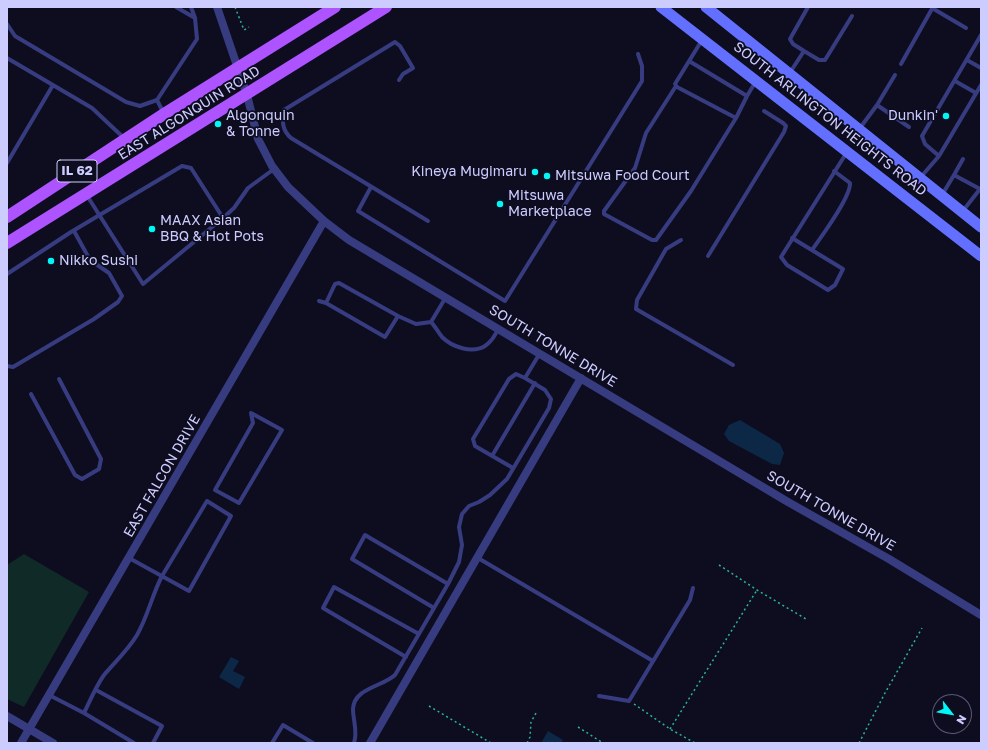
<!DOCTYPE html>
<style>
body{margin:0}
#map{position:relative;width:988px;height:750px;overflow:hidden;background:#0e0d20;font-family:"Golos Text",sans-serif}
canvas{display:block}
.frame{position:absolute;inset:0;border:8px solid #cdccff;pointer-events:none}
.north{position:absolute;left:932px;top:694px;width:40px;height:40px;box-sizing:border-box;background:#0e0d20;border:1px solid #5a5979;border-radius:50%;rotate:121deg;font-size:11px;font-weight:700;line-height:16px;text-align:center;color:#cdccff}
.north::after{content:'';display:block;margin:auto;width:14px;height:18px;background:#00f7f6;clip-path:polygon(50% 0,100% 100%,50% 72%,0 100%)}
</style>
<div id="map">
<canvas width="988" height="750"></canvas>
<div class="frame"></div>
<div class="north">N</div>
</div>
<script>
const ctx = document.querySelector('canvas').getContext('2d');
ctx.lineJoin = 'round';
function fillPath(path, color) { ctx.fillStyle = color; ctx.fill(path, 'evenodd'); }
function strokePath(path, color, width, dash) { ctx.strokeStyle = color; ctx.lineWidth = width; ctx.lineCap = dash ? 'butt' : 'round'; ctx.setLineDash(dash || []); ctx.stroke(path); }
function label(font, color, halo, rows, align = 'center') {
  ctx.font = font + ' "Golos Text",sans-serif'; ctx.lineWidth = 3.5; ctx.setLineDash([]); ctx.textBaseline = 'middle'; ctx.strokeStyle = halo; ctx.fillStyle = color; for (const [text, x, y, turn = 0] of rows) {
    ctx.save(); ctx.translate(x, y); ctx.rotate((+turn || 0) * Math.PI / 180); ctx.textAlign = isNaN(turn) ? turn : align; if (halo) ctx.strokeText(text, 0, 0); ctx.fillText(text, 0, 0); ctx.restore();
  }
}
fillPath(new Path2D(`
 M24 554 89 592 24 707 7 699V646L8 643 7 642V565Z`), '#102a27');
fillPath(new Path2D(`
 M740 420 780 444 784 453 780 465 772 464 729 441 724 434 729 425Z
 M231 657 239 661 233 671 245 677 239 689 219 677Z
 M548 731 563 740 561 743H541Z`), '#0c2846');
strokePath(new Path2D(`
 M235 7 244 30 249 27
 M719 565 757 590 806 619
 M634 704 670 729 695 743
 M429 706 491 743
 M578 727 603 743
 M670 729 757 590
 M527 743 530 737 531 722 536 713
 M859 743 885 693 922 628`), '#2cb39c', 1.5, [2, 3]);
strokePath(new Path2D(`
 M176 7 195 18
 M932 8 966 28
 M7 24 15 36 126 102 140 106 157 100
 M804 51 793 44 790 39 808 7
 M7 58 92 108 125 139
 M967 60 981 68
 M689 61 747 96 736 118 677 87 675 84 702 40
 M901 64 933 7
 M789 74 804 51 819 60H825L852 16
 M399 80 403 74 413 68 400 46 395 42 284 110C282 122 282 130 291 138L428 221
 M955 81 976 93
 M676 86 646 133 635 168 604 211V214L652 240H656L691 191 736 118
 M747 96 756 81
 M877 105 895 75
 M163 112 157 100 197 39 195 18 191 7
 M860 128 877 105 909 127
 M939 156 925 144 922 136 981 35
 M7 163 53 85
 M954 175 963 159
 M920 178 939 156 981 85
 M371 187 358 211 505 301 642 81V66L638 54
 M86 194 143 284 223 218 234 208 248 188 274 169
 M942 195 954 175 980 189 962 212
 M792 238 843 269 835 285 828 290 787 265 781 257 847 152
 M681 240 666 249 637 300 636 309 733 365
 M812 250C821 237 851 197 850 183L834 171
 M708 256 784 132 786 126 783 123 764 111
 M7 274 71 232 182 166 191 168 223 218
 M319 301 326 303 385 337 398 316 416 324 431 322 446 297
 M326 303 335 284 339 283 398 316
 M431 322C435 326 438 332 442 337 452 347 472 354 485 346 491 342 495 336 498 329
 M7 366 13 367 94 319 118 302 122 296 109 273 90 260 74 231
 M31 394 75 475 82 479 99 469 101 459 59 379
 M251 413 282 430 239 503 215 490 253 423Z
 M492 456 535 383
 M513 468 475 446 473 439 509 379 516 374 525 378
 M478 558 653 661
 M434 608 352 559 365 535 448 584
 M406 657 323 608 334 587 419 634
 M96 690 162 726 153 743
 M49 695 84 713C90 701 96 686 104 675 115 662 128 650 137 635 148 616 152 595 162 576L207 501 231 516 189 591 129 558
 M599 696 629 701 690 600 693 588
 M84 713 134 743
 M272 743 283 725 313 743
 M354 743C358 732 353 720 353 709 354 688 382 687 395 675L448 584 459 562 462 545 459 527 462 514 469 506 479 502 490 495 507 479 549 408 551 399 545 390 525 378 540 353`), '#373c80', 4);
strokePath(new Path2D(`
 M217 7 247 95 258 139 272 166 288 187 324 221 349 240 788 502 889 559 981 615
 M7 716 53 743
 M21 743 324 221
 M370 743 581 378`), '#373c80', 8);
strokePath(new Path2D(`
 M661 7 981 256
 M706 7 981 227`), '#6370ff', 11);
strokePath(new Path2D(`
 M7 217 164 114 335 7
 M7 243 386 7`), '#ad53ff', 12);
for (const [x, y, r, color] of [
 [946,116,4,"#00f7f6"],
 [218,124,4,"#00f7f6"],
 [535,172,4,"#00f7f6"],
 [547,176,4,"#00f7f6"],
 [500,204,4,"#00f7f6"],
 [152,229,4,"#00f7f6"],
 [51,261,4,"#00f7f6"]
]) { const dot = new Path2D(); dot.arc(x, y, r, 0, 2 * Math.PI); ctx.fillStyle = color; ctx.fill(dot); strokePath(dot, '#0e0d20', 1.5); }
for (const [x, y, w] of [
 [77,171,40]
]) { const box = new Path2D(); box.roundRect(x - w / 2, y - 11, w, 22, 3); ctx.fillStyle = '#0e0d20'; ctx.fill(box); strokePath(box, '#cdccff', 1); }
label('bold 13px', '#cdccff', null, [
 ["IL 62",77,171]
]);
label('14px', '#cdccff', '#0e0d20', [
 ["EAST ALGONQUIN ROAD",189,113,-32],
 ["SOUTH ARLINGTON HEIGHTS ROAD",830,119,38],
 ["SOUTH TONNE DRIVE",553,346,31],
 ["EAST FALCON DRIVE",162,476,-60],
 ["SOUTH TONNE DRIVE",831,511,30]
]);
label('14px', '#cdccff', '#0e0d20', [
 ["Algonquin",226,116],
 ["& Tonne",226,132],
 ["Dunkin'",938,116,"right"],
 ["Kineya Mugimaru",527,172,"right"],
 ["Mitsuwa Food Court",555,176],
 ["Mitsuwa",508,196],
 ["Marketplace",508,212],
 ["MAAX Asian",160,221],
 ["BBQ & Hot Pots",160,237],
 ["Nikko Sushi",59,261]
], 'left');
</script>
